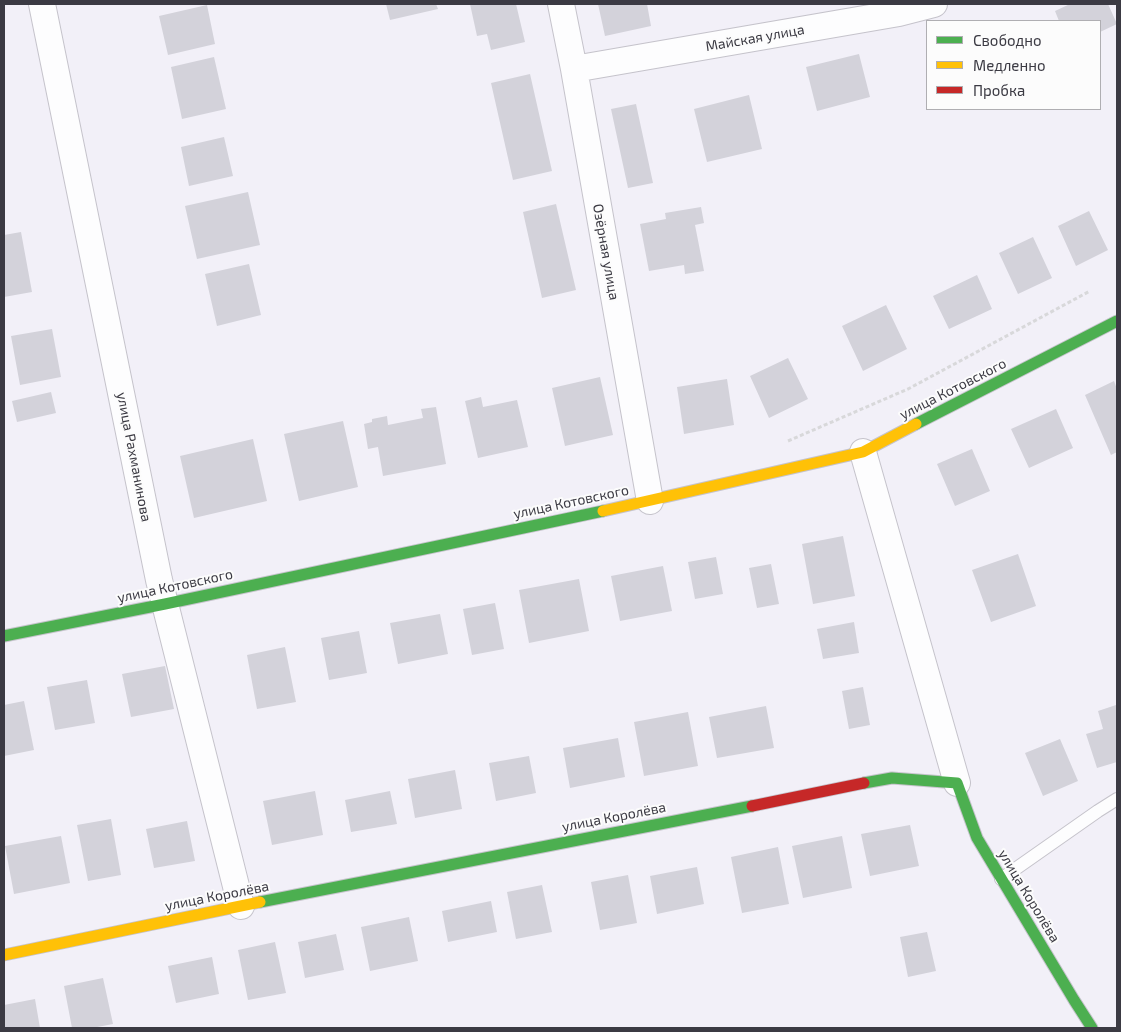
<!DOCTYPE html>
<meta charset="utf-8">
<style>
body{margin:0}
#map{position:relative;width:1121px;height:1032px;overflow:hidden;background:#f2f0f8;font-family:"Exo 2",sans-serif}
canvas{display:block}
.frame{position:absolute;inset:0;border:5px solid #3b3a43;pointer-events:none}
.legend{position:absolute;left:926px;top:20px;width:175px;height:90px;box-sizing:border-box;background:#fcfcfc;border:1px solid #afaeb2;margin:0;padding:6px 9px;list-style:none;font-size:15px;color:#3b3a43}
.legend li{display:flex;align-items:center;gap:10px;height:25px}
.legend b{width:25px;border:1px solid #afaeb2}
</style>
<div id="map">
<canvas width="1121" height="1032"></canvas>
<div class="frame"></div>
<ul class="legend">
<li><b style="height:6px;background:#4caf50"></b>Свободно</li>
<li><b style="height:6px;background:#ffc107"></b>Медленно</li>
<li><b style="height:6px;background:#c62828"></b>Пробка</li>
</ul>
</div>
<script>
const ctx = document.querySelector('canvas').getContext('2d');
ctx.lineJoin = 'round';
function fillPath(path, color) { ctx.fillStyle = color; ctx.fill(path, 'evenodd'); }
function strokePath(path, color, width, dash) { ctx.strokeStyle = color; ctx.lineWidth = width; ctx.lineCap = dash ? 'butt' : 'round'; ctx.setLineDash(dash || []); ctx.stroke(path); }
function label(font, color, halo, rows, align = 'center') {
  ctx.font = font + ' "Exo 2",sans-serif'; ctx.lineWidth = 4; ctx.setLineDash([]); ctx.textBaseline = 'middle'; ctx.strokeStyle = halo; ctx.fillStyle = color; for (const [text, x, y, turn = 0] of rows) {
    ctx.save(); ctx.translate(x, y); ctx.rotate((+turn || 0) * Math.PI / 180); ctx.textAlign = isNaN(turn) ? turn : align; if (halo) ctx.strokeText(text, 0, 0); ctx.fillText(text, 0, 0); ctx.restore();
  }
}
fillPath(new Path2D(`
 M386 4H436L438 9 390 20Z
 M470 4H516L525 42 491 50 487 34 477 36Z
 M598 4H647L651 26 605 36Z
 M1070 4H1108L1117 24 1100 32V21H1059L1055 11Z
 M207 5 215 44 168 55 159 16Z
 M859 54 870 97 817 111 806 67Z
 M214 57 226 109 182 119 171 67Z
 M530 74 552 171 513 180 491 83Z
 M749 95 762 149 707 162 694 109Z
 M636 104 653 183 628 188 611 109Z
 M224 137 233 176 189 186 181 147Z
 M248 192 260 245 197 259 185 206Z
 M556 204 576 290 542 298 523 212Z
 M701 207 704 223 695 225 704 271 685 274 684 265 649 271 640 224 666 219 665 213Z
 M1089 211 1108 250 1076 266 1058 226Z
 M21 232 32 292 4 297V235Z
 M1033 237 1052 278 1018 294 999 253Z
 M249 264 261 315 217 326 205 274Z
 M977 275 992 309 949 329 933 296Z
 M886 305 907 349 863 371 842 326Z
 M52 329 61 377 20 385 11 336Z
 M788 358 808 399 769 418 750 376Z
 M600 377 613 435 565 446 552 388Z
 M727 379 734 425 684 434 677 387Z
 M1114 381 1117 389V452L1111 455 1085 395Z
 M51 392 56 413 17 422 12 401Z
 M481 397 483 407 517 400 528 447 478 458 465 401Z
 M436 407 446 464 383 476 378 447 368 449 364 424 372 422V419L387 416 388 425 423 418 421 409Z
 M1056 409 1073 448 1029 468 1011 429Z
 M343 421 358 487 299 501 284 434Z
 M253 439 267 501 194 518 180 456Z
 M972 449 990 491 955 506 937 464Z
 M843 536 855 596 813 604 802 544Z
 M1018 554 1036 606 991 622 972 570Z
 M716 557 723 594 695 599 688 562Z
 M771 564 779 604 757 608 749 568Z
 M663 566 672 611 620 621 611 576Z
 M579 579 589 631 529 643 519 590Z
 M495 603 504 649 472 655 463 609Z
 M440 614 448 654 398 664 390 623Z
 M854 622 859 653 823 659 817 629Z
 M359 631 367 673 329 680 321 638Z
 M285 647 296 702 257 709 247 655Z
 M165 666 174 709 131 717 122 674Z
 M87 680 95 723 55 730 47 687Z
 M863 687 870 725 849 729 842 691Z
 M24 701 34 750 4 756V705Z
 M1116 705 1117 762 1097 768 1086 734 1103 729 1098 711Z
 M766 706 774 748 717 758 709 717Z
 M688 712 698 766 644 776 634 722Z
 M618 738 625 777 570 788 563 748Z
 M1060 739 1078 781 1043 796 1025 753Z
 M529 756 536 793 496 801 489 763Z
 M455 770 462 809 415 818 408 779Z
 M315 791 323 835 272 845 263 801Z
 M390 791 397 824 351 832 345 800Z
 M111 819 121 875 88 881 77 825Z
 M187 821 195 861 154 868 146 829Z
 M910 825 919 866 870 876 861 834Z
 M61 836 70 883 14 894 5 846Z
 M842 836 852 888 803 898 792 846Z
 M778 847 789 904 742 913 731 857Z
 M697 867 704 904 657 914 650 876Z
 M628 875 637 923 600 930 591 882Z
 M542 885 552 932 516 939 507 892Z
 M491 901 497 932 448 942 442 911Z
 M409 917 418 961 370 971 361 927Z
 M927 932 936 971 908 977 900 937Z
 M336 934 344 970 305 978 298 942Z
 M275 942 286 993 248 1000 238 950Z
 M212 957 219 994 176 1003 168 966Z
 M103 978 113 1024 92 1028H72L64 986Z
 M35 999 40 1028H4V1005Z`), '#d3d2da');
const lane = new Path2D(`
 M1001 879 1098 811 1117 799`);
const street = new Path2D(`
 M42 4 159 580 241 906
 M561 4 574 69 650 501
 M574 69 899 13 934 4
 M863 452 957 783`);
const fast = new Path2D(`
 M916 424 1117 321
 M4 636 165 604 603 511
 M864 783 892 778 957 783 977 838 1074 1000 1092 1028
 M260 902 752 806`);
const slow = new Path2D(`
 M603 511 863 452 916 424
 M4 955 260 902`);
const jam = new Path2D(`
 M752 806 864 783`);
strokePath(lane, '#c5c3cb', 14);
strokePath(street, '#c5c3cb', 28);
strokePath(fast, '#c5c3cb', 13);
strokePath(slow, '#c5c3cb', 13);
strokePath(jam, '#c5c3cb', 13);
strokePath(new Path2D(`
 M788 441 908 389 1090 291`), '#d8d8da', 3, [4, 2.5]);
strokePath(lane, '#fdfdfe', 12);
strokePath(street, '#fdfdfe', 26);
strokePath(fast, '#4caf50', 11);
strokePath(slow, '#ffc107', 11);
strokePath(jam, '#c62828', 11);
label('14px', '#3b3a43', '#fcfcfc', [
 ["Майская улица",755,38,-10],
 ["Озёрная улица",606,252,80],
 ["улица Котовского",953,389,-27],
 ["улица Рахманинова",134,457,79],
 ["улица Котовского",571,502,-12],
 ["улица Котовского",175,586,-12],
 ["улица Королёва",614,817,-11],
 ["улица Королёва",217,896,-11],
 ["улица Королёва",1029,896,59]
]);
</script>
